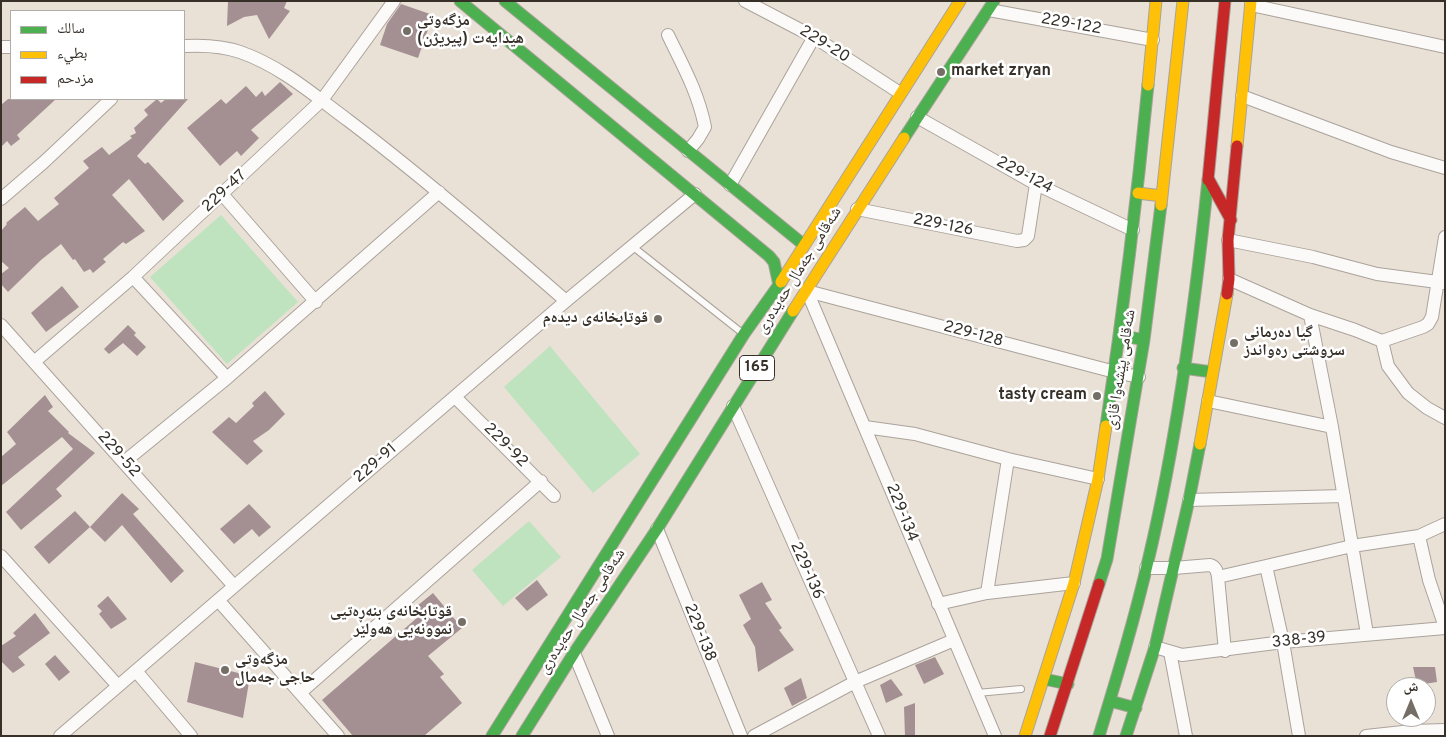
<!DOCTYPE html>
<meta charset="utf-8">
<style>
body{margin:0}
#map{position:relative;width:1446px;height:737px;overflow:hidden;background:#e9e0d6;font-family:Overpass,"Noto Naskh Arabic",sans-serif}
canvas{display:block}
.frame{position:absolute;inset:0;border:2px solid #363029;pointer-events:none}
.legend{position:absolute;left:10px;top:10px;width:175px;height:90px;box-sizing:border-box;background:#fff;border:1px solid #afaca9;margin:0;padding:6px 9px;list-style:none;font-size:15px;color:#363029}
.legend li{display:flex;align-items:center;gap:10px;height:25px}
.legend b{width:25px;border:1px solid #afaca9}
.north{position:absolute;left:1386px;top:677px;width:50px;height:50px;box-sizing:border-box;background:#fff;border:1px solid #afaca9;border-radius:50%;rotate:0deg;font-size:14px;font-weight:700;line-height:20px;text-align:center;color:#363029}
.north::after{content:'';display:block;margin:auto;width:18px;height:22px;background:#756e66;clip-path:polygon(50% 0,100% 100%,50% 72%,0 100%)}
</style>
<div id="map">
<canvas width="1446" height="737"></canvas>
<div class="frame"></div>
<ul class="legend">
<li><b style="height:6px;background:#4caf50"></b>سالك</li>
<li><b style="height:6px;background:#ffc107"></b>بطيء</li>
<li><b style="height:6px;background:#c62828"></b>مزدحم</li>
</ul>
<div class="north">ش</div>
</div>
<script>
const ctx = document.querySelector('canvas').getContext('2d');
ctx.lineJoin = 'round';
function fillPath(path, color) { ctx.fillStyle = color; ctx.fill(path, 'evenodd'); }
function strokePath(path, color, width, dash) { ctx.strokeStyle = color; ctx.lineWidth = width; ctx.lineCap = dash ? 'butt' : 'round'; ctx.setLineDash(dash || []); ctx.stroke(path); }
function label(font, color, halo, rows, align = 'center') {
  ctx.font = font + ' Overpass,"Noto Naskh Arabic",sans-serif'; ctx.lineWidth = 5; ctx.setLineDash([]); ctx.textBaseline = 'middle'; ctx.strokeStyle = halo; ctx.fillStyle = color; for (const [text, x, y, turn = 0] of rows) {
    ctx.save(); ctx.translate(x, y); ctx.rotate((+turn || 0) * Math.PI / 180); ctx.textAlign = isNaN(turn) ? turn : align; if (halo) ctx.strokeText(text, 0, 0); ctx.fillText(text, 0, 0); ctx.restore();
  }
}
fillPath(new Path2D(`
 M221 215 298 302 227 364 150 277Z
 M550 346 640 454 593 493 504 387Z
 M529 521 561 557 503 606 472 570Z`), '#bfe3bf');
fillPath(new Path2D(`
 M228 1H287L284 8 290 11 269 39 257 15 244 17 227 26Z
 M401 4 433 15 418 58 380 45 387 24Z
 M280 82 293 94 251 130 259 138 241 156 237 151 220 166 187 128 221 99 226 104 246 86 256 97 262 91 265 96Z
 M8 99H56L17 135 20 139 11 146 7 141 1 147V105Z
 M157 99 161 103 166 99H188L137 156 145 164 148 162 184 201 163 221 129 179 112 195 145 231 126 244 123 242 103 259 106 262 93 273 90 269 84 272 75 259 73 260 61 244 41 260 8 292 1 284V274L9 268 1 261V231L7 224 6 223 25 207 38 221 59 204 54 198 89 168 83 161 102 147 109 155 132 138 130 136 136 133 134 128 148 115 144 110Z
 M62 286 79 307 46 332 31 313Z
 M128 325 136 333 134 335 146 347 137 356 123 343 109 354 104 349Z
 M265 391 285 414 269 430 253 441 263 451 247 465 212 432 229 417 236 423 254 406 252 403Z
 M45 395 53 407 48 411 69 432 68 433 95 453 56 489 62 496 21 530 6 512 73 449 62 437 1 486V457L16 444 7 432Z
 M122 493 139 509 133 514 184 571 171 583 122 525 105 542 90 527Z
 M249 504 271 527 259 537 252 529 234 544 220 529Z
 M75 511 90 527 49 564 34 547Z
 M537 580 548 595 527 611 515 598Z
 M762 582 772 600 765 603 782 628 779 630 794 650 758 672 755 647 743 625 751 619 739 595Z
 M433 593 462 628 428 656 444 674 440 677 462 703 424 736H353L322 700 418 617 412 610Z
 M108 596 127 619 111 629 99 614 102 611 97 606Z
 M35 613 50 633 18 657 25 665 13 673 1 661V646L16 636 13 633Z
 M55 655 70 672 59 681 45 664Z
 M935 657 944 674 924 684 915 665Z
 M195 662 250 676 243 718 187 702Z
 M1413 667H1435L1437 682 1417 685Z
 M801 678 807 698 792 706 784 688Z
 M891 679 903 695 886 703 880 685Z
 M915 703V736H905L904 707Z`), '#a49093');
const lane = new Path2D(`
 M632 246 741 332
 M977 693 1021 689`);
const street = new Path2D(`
 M745 1 814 37 900 93
 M1251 5 1445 47
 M989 10 1153 40
 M668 35C683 66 698 92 705 127L698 139 688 151
 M184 46C202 45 223 46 240 52 281 66 315 96 349 121 424 178 495 239 566 301
 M1 47H11
 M1242 96 1391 152 1445 168
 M917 117 1036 184 1133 230
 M730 185 814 37
 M222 194 316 302
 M1 199 44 162 111 99
 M857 209 1017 241 1024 240 1028 236 1036 184
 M1228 240 1313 257 1377 274 1445 283
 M133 277 227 378
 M1229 279 1310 315 1355 330 1382 341 1388 366 1408 393 1427 408 1445 418
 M807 291 995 736
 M807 291 1115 372 1139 377
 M1310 315 1332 427 1367 634
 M1 325 234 586
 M1382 341 1423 327 1428 324 1432 317 1445 237
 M34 362 133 277 322 100 394 1
 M455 397 554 496
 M1208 401 1332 427
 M733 406 879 736
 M865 427 915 434 1008 459 1098 479
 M124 462 227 378 439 192
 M1189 500 1344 496
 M657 529 741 736
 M1419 536 1429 580 1445 627
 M1 556 118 686
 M1146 568H1174L1210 565C1216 567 1217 571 1218 577L1225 651
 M1218 577 1266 566
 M987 593 1008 459
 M218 600 338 736
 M938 604 987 593 1074 583
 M1155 647 1182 655 1283 642 1445 628
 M1170 652 1186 736
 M574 653 608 736
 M136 671 191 736
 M300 693 541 481
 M60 736 566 301 695 194
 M754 736 855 682 954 640
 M1299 736 1283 642 1266 566 1352 546 1419 536 1445 524
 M1366 736 1412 731 1445 730`);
const fast = new Path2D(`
 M460 1 769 256 774 262 779 285
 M505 1 804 245
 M904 138 994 1
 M1120 335 1144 340
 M1183 368 1212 372
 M1106 426C1123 313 1137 200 1148 85
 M1099 584 1107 559 1144 340 1161 205
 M1044 679 1068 684
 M1110 701 1136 708
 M492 736 744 334 781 282
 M522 736 574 653 657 529 793 311
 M1099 736C1117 677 1135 618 1149 557 1178 434 1195 306 1208 180
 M1126 736 1155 647 1189 500 1200 444`);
const slow = new Path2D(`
 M1148 85 1156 1
 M1237 146 1251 1
 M1138 193 1162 196
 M1161 205 1183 1
 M781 282 960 1
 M793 311 904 138
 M1200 444 1227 294
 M1025 736 1074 583 1098 479 1106 426`);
const jam = new Path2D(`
 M1208 180 1225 1
 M1209 180 1231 220
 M1227 294 1229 279 1228 240 1237 146
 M1050 736 1099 584`);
strokePath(lane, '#aaa39b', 8);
strokePath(street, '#aaa39b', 14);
strokePath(fast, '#aaa39b', 13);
strokePath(slow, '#aaa39b', 13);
strokePath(jam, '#aaa39b', 13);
strokePath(lane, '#fcfaf9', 6);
strokePath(street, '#fcfaf9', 12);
strokePath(fast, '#4caf50', 11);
strokePath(slow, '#ffc107', 11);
strokePath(jam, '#c62828', 11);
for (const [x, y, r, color] of [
 [407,31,5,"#756e66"],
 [941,72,5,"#756e66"],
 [658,319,5,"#756e66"],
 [1234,343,5,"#756e66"],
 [1097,396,5,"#756e66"],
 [462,622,5,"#756e66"],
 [225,670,5,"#756e66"]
]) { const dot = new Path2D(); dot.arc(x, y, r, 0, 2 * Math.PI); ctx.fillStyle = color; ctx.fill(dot); strokePath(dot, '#fff', 2); }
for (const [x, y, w] of [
 [757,368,35]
]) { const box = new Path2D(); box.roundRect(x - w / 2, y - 12.5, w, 25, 4); ctx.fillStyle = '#fff'; ctx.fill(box); strokePath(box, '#363029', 1); }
label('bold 15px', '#363029', null, [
 ["165",757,368]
]);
label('bold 16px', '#363029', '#fff', [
 ["مزگه‌وتی",417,22],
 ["هیدایه‌ت (پیریژن)",417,40],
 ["market zryan",951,72],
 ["قوتابخانەی دیدەم",648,319,"right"],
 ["گیا دەرمانی",1244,334],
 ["سروشتی رەواندز",1244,352],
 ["tasty cream",1087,396,"right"],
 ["قوتابخانەی بنەڕەتیی",452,613,"right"],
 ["نموونەیی هەولێر",452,631,"right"],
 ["مزگەوتی",235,661],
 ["حاجی جەمال",235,679]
], 'left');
label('16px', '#363029', '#fff', [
 ["229-122",1071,25,10],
 ["229-20",824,45,32],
 ["229-124",1024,176,28],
 ["229-47",225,192,-43],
 ["229-126",943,226,11],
 ["شەقامی جەمال حەیدەری",800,271,-58],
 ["229-128",973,335,15],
 ["شەقامی پێشەوا قازی",1122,370,-81],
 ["229-92",505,446,45],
 ["229-52",118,455,48],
 ["229-91",376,464,-41],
 ["229-134",901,513,68],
 ["229-136",806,571,66],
 ["شەقامی جەمال حەیدەری",583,612,-57],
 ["229-138",699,633,68],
 ["338-39",1299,641,-6]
]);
</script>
